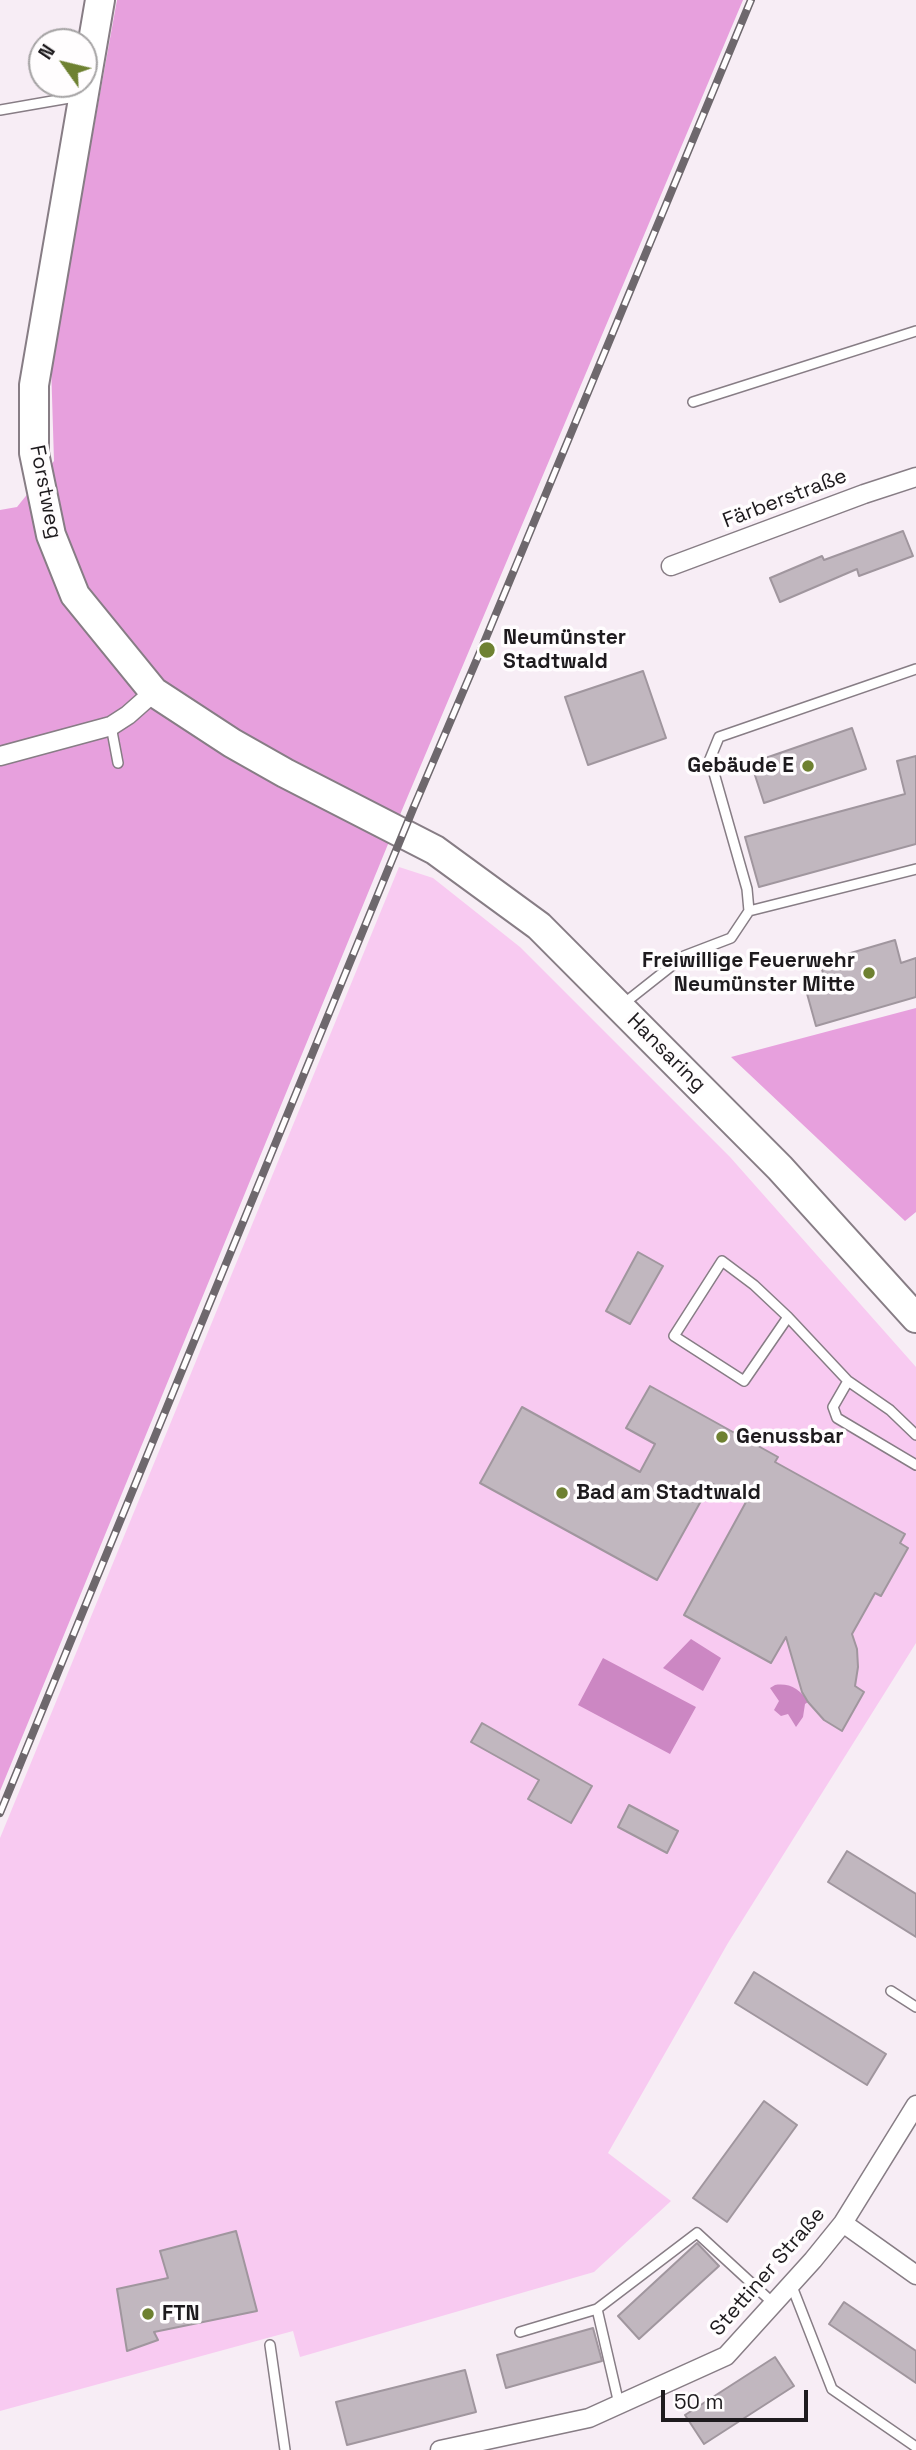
<!DOCTYPE html>
<meta charset="utf-8">
<style>
body{margin:0}
#map{position:relative;width:916px;height:2450px;overflow:hidden;background:#f7edf5;font-family:"Space Grotesk",sans-serif}
canvas{display:block}
.north{position:absolute;left:28px;top:28px;width:70px;height:70px;box-sizing:border-box;background:#fffdfe;border:2px solid #a5a3a4;border-radius:50%;rotate:304deg;font-size:19px;font-weight:700;line-height:28px;text-align:center;color:#1e1b1e}
.north::after{content:'';display:block;margin:auto;width:24px;height:32px;background:#6e8131;clip-path:polygon(50% 0,100% 100%,50% 72%,0 100%)}
.scale{position:absolute;left:661px;top:2390px;width:147px;height:32px;box-sizing:border-box;border:4px solid #1e1b1e;border-top:0;padding-left:9px;font-size:21px;line-height:24px;white-space:nowrap;color:#1e1b1e;-webkit-text-stroke:5px #fffdfe;paint-order:stroke}
</style>
<div id="map">
<canvas width="916" height="2450"></canvas>
<div class="north">N</div>
<div class="scale">50 m</div>
</div>
<script>
const ctx = document.querySelector('canvas').getContext('2d');
ctx.lineJoin = 'round';
function fillPath(path, color) { ctx.fillStyle = color; ctx.fill(path, 'evenodd'); }
function strokePath(path, color, width, dash) { ctx.strokeStyle = color; ctx.lineWidth = width; ctx.lineCap = dash ? 'butt' : 'round'; ctx.setLineDash(dash || []); ctx.stroke(path); }
function label(font, color, halo, rows, align = 'center') {
  ctx.font = font + ' "Space Grotesk",sans-serif'; ctx.lineWidth = 7; ctx.setLineDash([]); ctx.textBaseline = 'middle'; ctx.strokeStyle = halo; ctx.fillStyle = color; for (const [text, x, y, turn = 0] of rows) {
    ctx.save(); ctx.translate(x, y); ctx.rotate((+turn || 0) * Math.PI / 180); ctx.textAlign = isNaN(turn) ? turn : align; if (halo) ctx.strokeText(text, 0, 0); ctx.fillText(text, 0, 0); ctx.restore();
  }
}
fillPath(new Path2D(`
 M399 867 433 878 520 947 730 1157 916 1367V1643L728 1943 608 2153 671 2201 594 2272 300 2357 293 2331 0 2411V1838Z`), '#f8caf1');
fillPath(new Path2D(`
 M117 0H743L402 810 0 1791V510L17 507 54 461 51 364Z
 M916 1008V1212L905 1221 731 1057Z`), '#e7a0dd');
fillPath(new Path2D(`
 M691 1639 721 1658 703 1691 663 1668Z
 M603 1658 696 1707 670 1754 578 1705Z
 M775 1685C790 1683 800 1689 808 1702L805 1704 803 1717 796 1727 788 1714 781 1716 774 1710 779 1701 770 1688Z`), '#cc87c3');
const building = new Path2D(`
 M903 531 913 556 859 576 857 569 780 602 770 578 822 556 824 560Z
 M643 671 666 738 588 765 565 697Z
 M852 728 866 769 764 803 751 763Z
 M916 756V844L759 887 745 837 905 794 897 761Z
 M895 940 901 963 916 958V997L816 1026 806 990 826 984 820 962Z
 M638 1252 663 1266 630 1324 606 1311Z
 M650 1386 778 1457 775 1462 905 1534 900 1543 908 1548 881 1596 875 1593 852 1634 857 1649 858 1667 855 1686 864 1692 842 1731 824 1720 808 1702 802 1692 786 1637 771 1663 684 1615 746 1502 711 1483 657 1580 480 1483 522 1407 640 1472 655 1444 626 1428Z
 M482 1723 592 1786 571 1823 528 1799 539 1780 471 1742Z
 M629 1805 678 1831 667 1853 618 1827Z
 M847 1851 916 1894V1937L828 1882Z
 M754 1972 886 2054 867 2085 735 2003Z
 M764 2101 797 2125 727 2222 693 2198Z
 M236 2231 257 2311 154 2332 158 2340 127 2351 117 2289 168 2278 160 2251Z
 M697 2243 719 2266 639 2339 618 2316Z
 M844 2302 916 2351V2383L829 2324Z
 M593 2328 602 2361 506 2388 497 2355Z
 M775 2357 794 2386 704 2444 685 2415Z
 M465 2370 476 2412 347 2445 336 2402Z`);
fillPath(building, '#c1b7bf');
strokePath(building, '#a0969e', 2);
const service = new Path2D(`
 M0 110 81 96
 M693 402 916 331
 M111 726 118 763
 M749 911 747 889 710 759 719 737 916 669
 M622 1005 684 956 731 938 749 911 916 869
 M788 1317 754 1285 722 1261 674 1336 744 1381 788 1317 848 1381 890 1410 916 1435
 M848 1381 833 1407 837 1418 916 1465
 M891 1991 916 2007
 M791 2284 832 2389 916 2447
 M520 2332 597 2309
 M270 2345 285 2450
 M619 2404 597 2309 697 2233 773 2303`);
const minor = new Path2D(`
 M671 566 864 494 916 477
 M0 756 111 726 128 715 154 692
 M843 2223 916 2275
 M440 2450 589 2418 726 2356 813 2260 843 2223 916 2105`);
const primary = new Path2D(`
 M100 0 34 385V453L51 535 75 595 154 692 232 743 285 773 435 850 539 926 780 1168 916 1318`);
strokePath(service, '#877d85', 12);
strokePath(minor, '#877d85', 21);
strokePath(primary, '#877d85', 32);
strokePath(service, '#fff', 9);
strokePath(minor, '#fff', 18);
strokePath(primary, '#fff', 28);
const rail = new Path2D(`
 M0 1813 413 809 483 645 751 0`);
strokePath(rail, '#6e686d', 8);
strokePath(rail, '#fffdfe', 5, [16]);
for (const [x, y, r, color] of [
 [487,650,9,"#6e8131"],
 [808,766,7,"#6e8131"],
 [869,973,7,"#6e8131"],
 [722,1437,7,"#6e8131"],
 [562,1493,7,"#6e8131"],
 [148,2314,7,"#6e8131"]
]) { const dot = new Path2D(); dot.arc(x, y, r, 0, 2 * Math.PI); ctx.fillStyle = color; ctx.fill(dot); strokePath(dot, '#fffdfe', 2.5); }
label('21px', '#1e1b1e', '#fffdfe', [
 ["Forstweg",45,492,79],
 ["Färberstraße",785,499,-21],
 ["Hansaring",666,1053,45],
 ["Stettiner Straße",768,2272,-49]
]);
label('bold 21px', '#1e1b1e', '#fffdfe', [
 ["Neumünster",503,638],
 ["Stadtwald",503,662],
 ["Gebäude E",794,766,"right"],
 ["Freiwillige Feuerwehr",855,961,"right"],
 ["Neumünster Mitte",855,985,"right"],
 ["Genussbar",736,1437],
 ["Bad am Stadtwald",576,1493],
 ["FTN",162,2314]
], 'left');
</script>
